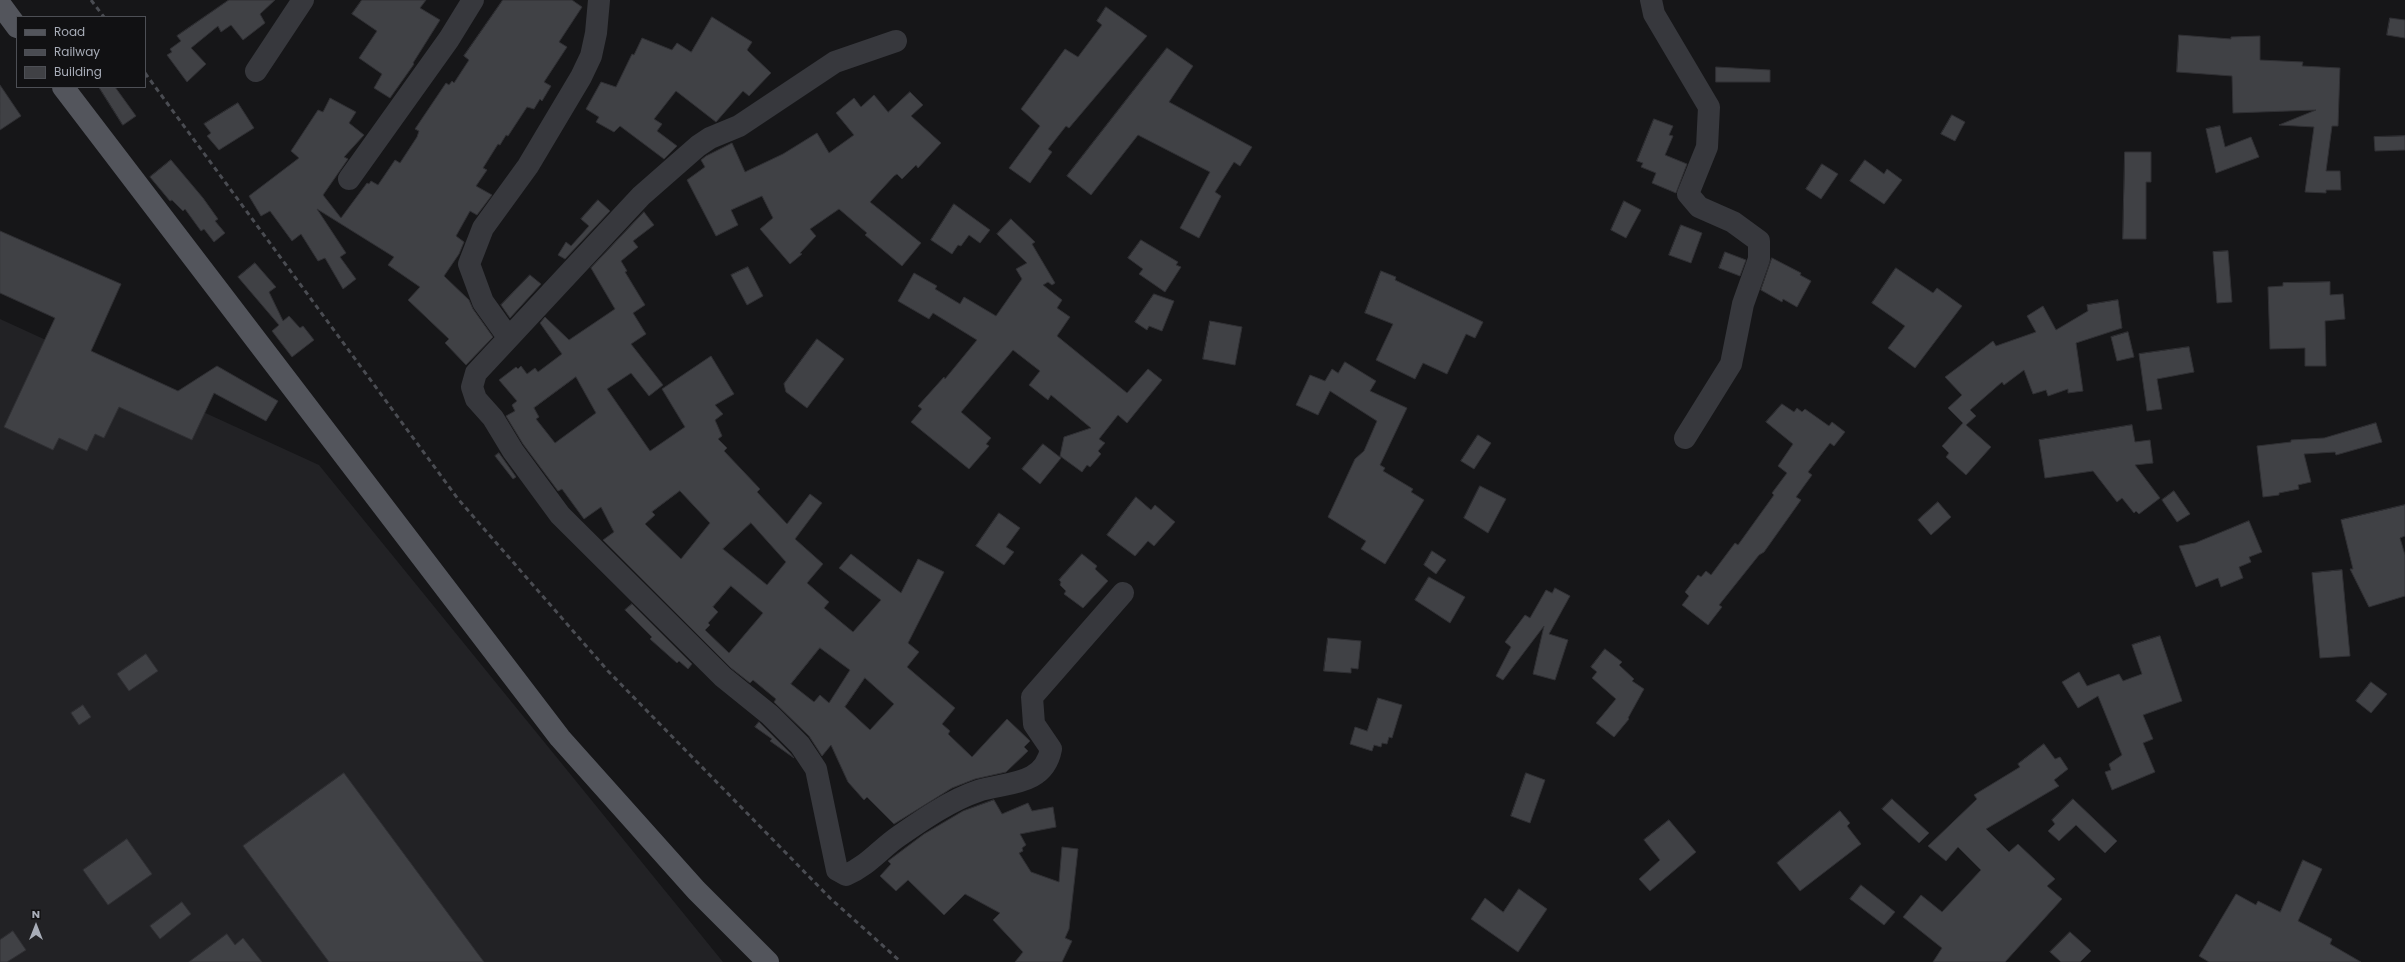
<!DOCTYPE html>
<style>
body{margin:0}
#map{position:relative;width:2405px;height:962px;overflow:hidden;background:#161618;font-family:Poppins,sans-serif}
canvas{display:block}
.legend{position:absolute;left:16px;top:16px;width:130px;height:72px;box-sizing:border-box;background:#111113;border:1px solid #4d4f55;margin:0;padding:5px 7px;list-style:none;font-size:12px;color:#a8adb8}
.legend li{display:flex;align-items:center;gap:8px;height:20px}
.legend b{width:20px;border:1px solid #4d4f55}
.north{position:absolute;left:16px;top:906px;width:40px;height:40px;-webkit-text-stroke:3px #111113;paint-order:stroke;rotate:0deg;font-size:11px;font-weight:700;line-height:16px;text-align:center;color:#a8adb8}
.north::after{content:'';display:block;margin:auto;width:14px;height:18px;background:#a8adb8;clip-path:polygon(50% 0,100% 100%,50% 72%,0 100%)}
</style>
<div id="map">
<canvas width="2405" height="962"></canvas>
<ul class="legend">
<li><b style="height:5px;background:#53555c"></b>Road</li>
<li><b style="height:5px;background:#4a4c52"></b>Railway</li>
<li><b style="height:11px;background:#404145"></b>Building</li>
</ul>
<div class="north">N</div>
</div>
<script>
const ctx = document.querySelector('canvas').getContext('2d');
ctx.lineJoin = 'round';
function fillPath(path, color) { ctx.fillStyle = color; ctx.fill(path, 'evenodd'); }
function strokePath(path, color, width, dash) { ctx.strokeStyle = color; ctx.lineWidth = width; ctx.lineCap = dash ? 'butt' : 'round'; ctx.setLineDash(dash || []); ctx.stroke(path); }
fillPath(new Path2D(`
 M0 319 319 465 723 962H0Z`), '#222225');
const building = new Path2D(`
 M229 0H275L260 14 265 23 243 40 231 25 221 32 218 26 191 48 206 64 187 82 167 55 172 52 170 49 181 41 177 36Z
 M362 0H426L420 8 440 20 413 63 414 64 390 98 374 88 382 74 359 58 377 31 352 14Z
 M503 0H572L582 7 559 42 567 47 544 82 551 86 542 101 540 99 534 109 527 107 508 136 506 135 500 145 498 144 483 168 487 170 476 186 492 195 477 215 470 211 456 236 464 242 459 254 444 276 469 300 473 309 493 337 466 365 445 343 449 339 408 300 420 287 388 265 394 257 317 209 346 253 340 257 356 279 343 289 325 258 318 261 301 234 292 241 270 211 261 216 249 196 299 158 291 151 318 110 323 112 330 98 356 112 349 123 364 135 344 157 348 159 323 195 341 218 367 183 369 184 371 181 378 185 395 160 400 163 417 137 419 131 415 129 446 83 449 85 452 81 454 83 469 60 464 56Z
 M1106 7 1147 36 1069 128 1066 126 1048 149 1052 152 1030 183 1009 168 1040 126 1021 109 1065 49 1078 57 1102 25 1097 21Z
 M712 17 752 42 747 50 771 73 749 96 743 91 716 122 676 91 654 119 662 124 657 131 677 146 664 159 620 126 614 132 596 122 599 117 586 109 601 82 616 87 632 54 634 55 642 38 672 50 677 43 691 52Z
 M2390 18 2405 20V38L2387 35Z
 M2179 35 2231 39V37L2260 36V60L2303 62 2302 66 2340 68 2338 126H2332L2326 171H2340L2341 190H2326V193L2305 192 2314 127 2279 125 2316 110 2233 113 2232 76 2177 72Z
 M1167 48 1193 66 1169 102 1252 147 1240 166 1234 162 1215 192 1221 196 1199 238 1180 228 1210 172 1138 135 1091 195 1067 176Z
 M1716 67 1770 70V82H1716Z
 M0 85 21 116 0 130Z
 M99 87H115L136 116 123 125Z
 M910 92 923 105 911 116 941 143 918 168 916 165 902 179 897 174 894 176 870 202 921 243 902 266 865 235 867 233 839 209 810 229 816 236 800 253 802 254 790 264 760 229 773 218 762 196 731 210 738 225 716 236 687 180 705 167 701 160 706 156 732 143 745 172 783 154 817 133 829 153 854 135 836 113 854 98 861 107 874 95 888 112Z
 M238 103 254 128 219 150 207 136 211 133 204 124Z
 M1952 115 1965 122 1955 141 1941 134Z
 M1654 119 1673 126 1669 135 1673 136 1665 155 1687 164 1676 193 1652 183 1656 173 1641 167 1643 163 1637 161Z
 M2220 126 2225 147 2251 137 2259 157 2216 173 2206 129Z
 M2405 136V150L2375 151 2374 137Z
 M2125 152H2151V182H2146V239H2123Z
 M171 160 203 198 218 219 215 221 225 233 214 242 204 229 201 231 185 209 183 211 172 200 170 201 150 177Z
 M1865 160 1884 174 1887 169 1902 180 1884 204 1850 181Z
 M1822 164 1838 174 1821 199 1806 189Z
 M598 200 610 211 565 259 558 255 566 242 571 246 589 226 581 219Z
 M1624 201 1641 210 1626 238 1611 230Z
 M954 204 990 230 980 243 969 235 961 246 958 245 952 254 931 240Z
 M644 212 654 225 633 241 638 247 621 261 627 271 625 272 645 305 633 313 646 334 631 344 663 385 649 396 631 373 607 389 650 451 685 427 662 389 711 356 734 394 715 405 723 414 715 420 722 436 718 439 727 448 724 451 760 489 757 492 787 524 810 494 822 503 795 539 823 564 807 583 829 602 824 608 853 632 881 600 839 568 851 554 901 593 918 559 944 572 908 643 919 652 907 667 955 708 942 724 950 731 948 734 972 757 1007 719 1030 741 1024 747 1028 751 1006 772 975 779 952 788 894 824 867 797 864 800 848 782 831 745 822 756 809 736 774 702 776 699 753 680 750 683 731 668 603 540 614 532 601 507 584 519 562 489 558 491 523 444 506 416 515 411 512 405 517 401 499 380 516 367 518 369 521 366 527 374 535 368 538 372 562 354 540 323 545 317 569 340 615 309 591 268ZM576 377 596 413 555 443 536 419 539 417 534 408ZM680 491 710 523 681 559 645 524 655 515 652 512ZM751 523 786 562 767 585 723 549ZM731 586 763 613 729 653 705 630 710 625 708 623 718 612 713 607ZM820 648 850 670 829 703 820 695 814 702 791 684ZM865 678 894 704 870 730 845 707Z
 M1011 219 1035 242 1032 244 1055 283 1052 285 1048 282 1043 285 1062 300 1057 308 1070 317 1057 336 1127 393 1148 369 1162 380 1127 423 1118 415 1099 439 1105 443 1098 451 1101 454 1090 467 1087 465 1082 472 1060 456 1064 437 1091 428 1051 395 1048 400 1029 385 1040 371 1013 350 961 412 991 438 986 444 989 446 969 469 911 422 922 409 918 406 944 377 945 379 977 340 933 313 929 319 898 301 914 273 937 286 935 289 960 304 964 297 996 316 1022 279 1016 269 1027 263 997 234Z
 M1681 225 1702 233 1691 263 1669 255Z
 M0 231 121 284 91 351 178 391 217 366 278 401 266 421 214 393 192 440 119 407 104 438 95 434 87 451 59 438 53 450 4 427 55 318 0 293Z
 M1141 240 1178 262 1176 265 1181 267 1165 292 1139 274 1143 269 1128 258Z
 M2228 251 2232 302 2217 303 2213 252Z
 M1725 252 1746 260 1740 276 1719 268Z
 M1772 258 1801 273 1800 275 1811 281 1797 307 1783 299 1782 302 1761 290Z
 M255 263 276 287 269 292 283 321 289 316 300 328 303 326 314 340 292 357 272 331 279 325 238 277Z
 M748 267 763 296 747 305 731 275Z
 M1896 268 1933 293 1937 288 1962 306 1915 368 1888 348 1905 326 1872 303Z
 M1381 271 1396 277 1395 280 1483 322 1475 338 1466 334 1447 374 1423 363 1415 379 1376 360 1393 324 1365 313Z
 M530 275 541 284 510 318 501 305Z
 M2330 282V295L2343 294 2345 319 2325 321 2326 366H2305V348L2270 349 2268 287 2283 286V283Z
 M1154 294 1174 301 1162 331 1149 326 1147 330 1135 322Z
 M2118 300 2122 328 2076 343 2083 391 2068 393V389L2048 396 2046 390 2033 394 2024 370 2004 385 2002 382 1970 410 1976 416 1966 425 1991 447 1966 475 1946 457 1949 453 1942 446 1963 423 1948 408 1962 395 1945 377 1993 341 1996 346 2036 332 2027 316 2043 306 2056 330 2088 311 2087 305Z
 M1210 321 1242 327 1235 365 1203 359Z
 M2128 332 2134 357 2117 361 2111 337Z
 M817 339 844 359 807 408 786 392 784 384Z
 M2189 347 2194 372 2157 379 2162 409 2147 411 2139 354Z
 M1345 362 1376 381 1370 391 1407 408 1380 465 1385 468 1383 471 1413 489 1411 492 1424 500 1385 564 1361 549 1366 541 1328 517 1355 459 1364 451 1377 421 1330 391 1318 415 1296 405 1310 375 1325 381 1332 369 1338 373Z
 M1782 404 1794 412 1797 408 1802 412 1805 409 1829 426 1832 422 1845 432 1834 446 1830 443 1808 472 1812 475 1796 497 1801 500 1764 552 1759 555 1719 605 1722 607 1708 625 1682 605 1689 596 1685 592 1698 575 1701 577 1706 571 1711 575 1735 543 1738 545 1774 495 1772 493 1787 473 1778 466 1793 444 1766 422Z
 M2376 423 2382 442 2336 455 2335 452 2304 454 2311 482 2298 485 2299 489 2279 493V495L2263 497 2257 446 2291 442V440L2324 438Z
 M2132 425 2135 442 2150 440 2153 463 2135 465 2160 498 2139 514 2136 511 2134 513 2122 498 2117 502 2093 471 2045 478 2039 440Z
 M1478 435 1491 443 1474 469 1461 461Z
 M1043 444 1061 458 1040 484 1022 469Z
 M499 453 516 477 513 479 495 456Z
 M1480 486 1506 499 1488 533 1464 518Z
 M2174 491 2190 514 2177 522 2162 500Z
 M1136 497 1151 510 1155 505 1175 522 1154 546 1148 541 1135 556 1107 535Z
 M1938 502 1951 517 1931 535 1918 520Z
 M2405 505V536L2400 538 2405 555V596L2369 607 2350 569H2353L2341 520Z
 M999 513 1020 528 1006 547 1014 552 1004 565 976 546Z
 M2249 521 2262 552 2249 557 2251 562 2239 567 2243 578 2221 587 2218 578 2196 587 2179 546 2195 543Z
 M1432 551 1446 560 1436 574 1424 565Z
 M1082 554 1097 566 1095 569 1108 581 1083 608 1064 594 1066 591 1060 585 1061 582 1059 580Z
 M2342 570 2350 656 2320 658 2312 573Z
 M1429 577 1465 597 1450 623 1415 600Z
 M1555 588 1570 596 1549 634 1568 640 1555 680 1533 674 1544 626 1503 680 1496 676 1511 647 1505 642 1525 615 1530 618 1546 590 1552 593Z
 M632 604 692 664 688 669 679 661 677 663 650 639 652 637 625 610Z
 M2160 636 2182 701 2143 715 2153 739 2143 743 2155 772 2112 790 2105 772 2111 770 2109 764 2122 755 2098 696 2078 708 2062 682 2079 672 2087 686 2119 674 2123 681 2142 674 2132 645Z
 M1328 638 1361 641 1358 669 1351 668V673L1324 671Z
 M1605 649 1622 662 1619 665 1634 679 1632 681 1644 689 1628 718 1629 719 1614 737 1596 723 1616 699 1592 678 1597 672 1591 667Z
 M146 654 158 671 129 691 117 674Z
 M2371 682 2387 694 2371 713 2356 701Z
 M1378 698 1402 705 1392 738 1389 737 1387 744 1382 743 1381 747 1374 745 1372 751 1350 744 1355 727 1367 731Z
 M83 705 91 717 79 725 71 713Z
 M759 722 790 753 794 758 770 741 772 739 755 727Z
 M2044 744 2055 759 2060 757 2068 769 2054 780 2059 786 1986 829 2009 852 2018 844 2055 879 2047 886 2062 899 2005 962H1933L1942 948 1903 917 1921 895 1942 912 1981 870 1958 847 1946 861 1928 846 1977 799 1974 795 2020 767 2018 764Z
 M344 773 484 962H329L243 846Z
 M1526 773 1545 780 1530 823 1511 816Z
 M1892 799 1929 833 1919 843 1882 809Z
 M2073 799 2117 841 2105 853 2076 825 2059 841 2048 831 2055 824 2052 820Z
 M994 800 1002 814 1028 803 1032 811 1053 807 1056 827 1020 834 1026 845 1022 848 1023 851 1019 853 1031 872 1059 882 1062 847 1078 849 1069 929 1065 938 1072 941 1062 962H1015L1023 952 993 920 1000 913 965 894 944 915 908 880 896 891 880 876 891 864 888 861 924 834 963 811Z
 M1840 811 1850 823 1847 826 1861 844 1800 891 1777 863Z
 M1669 820 1696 852 1650 891 1639 879 1660 860 1644 840Z
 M127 839 152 874 108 905 83 870Z
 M2303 860 2322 869 2298 921 2332 939 2330 944 2361 962H2209L2199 956 2236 894 2256 905 2258 901 2280 912Z
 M1861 885 1895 912 1884 925 1850 899Z
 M1519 889 1547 909 1518 952 1471 919 1485 898 1503 912Z
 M182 902 191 914 160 939 150 926Z
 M13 931 26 950 7 962H0V940Z
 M2070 932 2091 951 2080 962H2061L2050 952Z
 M227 934 235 945 243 938 262 962H189Z`);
fillPath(building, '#404145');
strokePath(building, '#303034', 1);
strokePath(new Path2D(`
 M1651 0 1654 14 1709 107 1707 147 1688 194 1699 207 1733 222 1759 241V259L1743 304 1731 364 1685 438
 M896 41 835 62 739 126 710 138 698 146 641 196 476 373 472 387 476 399 493 418 513 451 560 515 723 677 770 715 800 745 816 769 837 870 846 875C869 865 880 849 899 836 922 820 951 800 978 791 1007 782 1044 786 1051 749L1034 724 1032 697 1123 593
 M256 71 303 0
 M349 179 449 39 473 0
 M508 337 483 302 469 264 483 228 528 166 581 77 591 56 596 33 599 0`), '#37383d', 22);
strokePath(new Path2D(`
 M0 4 17 27
 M63 87 560 738 696 890 768 962`), '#53555c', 22);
strokePath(new Path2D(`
 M91 0 104 17
 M145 73 458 499 608 671 830 898 901 962`), '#4a4c52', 3, [5, 4]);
</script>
